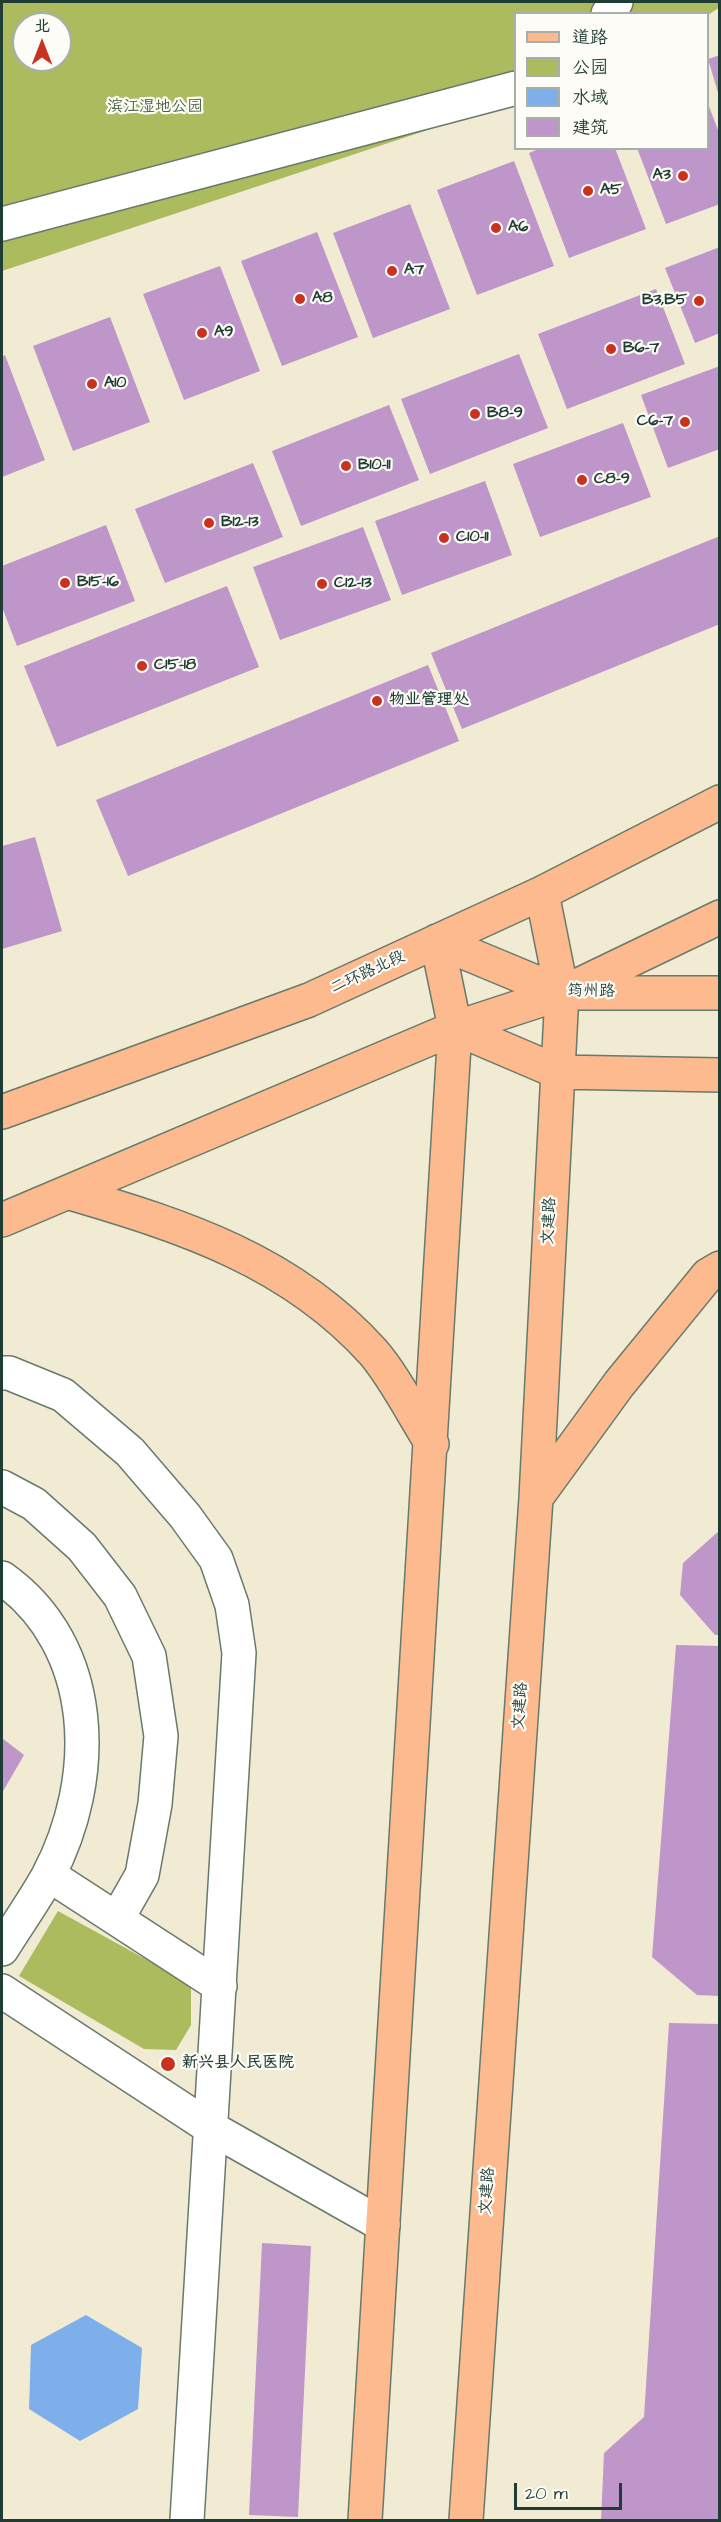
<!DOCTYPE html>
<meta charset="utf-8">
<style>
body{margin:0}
#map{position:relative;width:721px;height:2522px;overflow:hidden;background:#f0ebd2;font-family:"Architects Daughter","LXGW WenKai TC",sans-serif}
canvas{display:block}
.frame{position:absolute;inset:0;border:3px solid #1f3d34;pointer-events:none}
.legend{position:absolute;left:514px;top:12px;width:195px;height:138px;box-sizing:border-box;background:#fdfcf7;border:2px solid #a4b0a9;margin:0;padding:8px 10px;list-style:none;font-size:18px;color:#1f3d34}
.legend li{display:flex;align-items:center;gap:12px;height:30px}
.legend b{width:30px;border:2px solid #a4b0a9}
.north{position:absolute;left:12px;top:12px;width:60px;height:60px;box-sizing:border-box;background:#fdfcf7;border:2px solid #a4b0a9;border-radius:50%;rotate:0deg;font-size:16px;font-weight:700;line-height:24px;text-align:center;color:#1f3d34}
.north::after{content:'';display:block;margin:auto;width:21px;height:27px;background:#c8321e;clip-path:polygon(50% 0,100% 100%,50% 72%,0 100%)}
.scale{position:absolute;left:514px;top:2483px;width:108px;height:27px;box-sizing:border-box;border:3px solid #1f3d34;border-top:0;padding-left:8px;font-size:18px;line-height:21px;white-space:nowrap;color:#1f3d34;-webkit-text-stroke:4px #fdfcf7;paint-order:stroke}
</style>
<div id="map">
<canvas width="721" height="2522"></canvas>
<div class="frame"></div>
<ul class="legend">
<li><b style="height:8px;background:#fcba8e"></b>道路</li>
<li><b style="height:16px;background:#acbb5e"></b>公园</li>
<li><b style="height:16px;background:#7fafea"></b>水域</li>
<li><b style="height:16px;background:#be96ca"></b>建筑</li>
</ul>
<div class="north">北</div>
<div class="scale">20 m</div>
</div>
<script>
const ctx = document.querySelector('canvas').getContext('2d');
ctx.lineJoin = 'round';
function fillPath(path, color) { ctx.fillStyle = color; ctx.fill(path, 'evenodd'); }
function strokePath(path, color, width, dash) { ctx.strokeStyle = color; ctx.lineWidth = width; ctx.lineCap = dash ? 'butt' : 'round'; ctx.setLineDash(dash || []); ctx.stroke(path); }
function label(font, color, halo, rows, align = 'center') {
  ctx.font = font + ' "Architects Daughter","LXGW WenKai TC",sans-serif'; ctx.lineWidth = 4.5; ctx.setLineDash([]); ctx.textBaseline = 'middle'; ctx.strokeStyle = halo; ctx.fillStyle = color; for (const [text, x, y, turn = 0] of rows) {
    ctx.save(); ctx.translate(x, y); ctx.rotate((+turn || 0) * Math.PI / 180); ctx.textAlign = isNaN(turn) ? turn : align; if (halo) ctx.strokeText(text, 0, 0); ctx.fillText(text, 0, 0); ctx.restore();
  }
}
fillPath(new Path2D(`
 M2 2H719L720 7 708 15 516 14 515 101 2 271ZM24 24H60V60H24Z
 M58 1911 191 1984V2025L176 2050 144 2049 19 1976Z`), '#acbb5e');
fillPath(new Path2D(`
 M86 2315 142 2348 138 2409 80 2441 29 2409 31 2345Z`), '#7fafea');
fillPath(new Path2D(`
 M720 55V96H719L708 59Z
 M708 104 720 135V204L666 224 637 148H708Z
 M541 148H615L646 229 569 258 529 153Z
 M514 161 554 266 477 295 437 190Z
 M410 204 450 309 373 338 333 233Z
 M317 232 358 337 282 366 241 261Z
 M720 247V333L695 343 665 268Z
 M220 266 260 371 184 400 143 294Z
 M656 289 685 364 567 409 538 334Z
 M110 317 150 422 73 451 33 346Z
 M519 354 548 428 430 474 401 399Z
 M5 355 45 460 2 477V357Z
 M720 366V449L668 468 641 395Z
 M389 405 419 480 301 526 272 451Z
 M623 423 651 497 540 537 513 464Z
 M253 463 283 537 165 583 135 509Z
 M485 481 512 555 402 595 375 521Z
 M106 525 135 601 17 646 2 607V566Z
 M363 527 391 600 280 640 253 567Z
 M720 536V624L462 729 431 653Z
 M227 586 259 667 57 747 24 666Z
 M428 665 459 741 128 876 96 800Z
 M35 837 62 931 2 949V846Z
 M720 1530V1635H715L680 1595 683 1563Z
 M676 1645 720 1646V1996L697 1995 652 1957Z
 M2 1738 24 1755 2 1793Z
 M669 2023 720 2024V2520H601L604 2453 644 2417Z
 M262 2243 311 2246 298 2517 249 2515Z`), '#be96ca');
const minor = new Path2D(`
 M608 14 616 2
 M2 224 516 88
 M2 1373H9L63 1395 130 1452 185 1516 216 1559 232 1605 239 1653 187 2520
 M2 1487 34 1504 82 1547 120 1596 149 1656 161 1736 155 1804 142 1875 117 1919
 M2 1578C98 1646 100 1778 48 1876 34 1901 17 1925 2 1949
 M49 1875 220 1986
 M2 1991 211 2128 383 2225`);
const major = new Path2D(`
 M437 941 562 993H720
 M455 1028 558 1072 720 1075
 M2 1112 309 1000 542 893 720 802
 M70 1193C183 1226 291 1261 373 1352 394 1376 414 1416 432 1444
 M2 1220 455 1028 562 993 720 917
 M536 1498 619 1384 708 1275 720 1268
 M365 2520 455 1028 437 941
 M466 2520 536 1498 562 993 542 893`);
strokePath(minor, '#687a6b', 36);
strokePath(major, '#687a6b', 36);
strokePath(minor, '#fff', 33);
strokePath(major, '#fcba8e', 33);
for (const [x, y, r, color] of [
 [683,176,6,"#c8321e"],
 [588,191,6,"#c8321e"],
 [496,228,6,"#c8321e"],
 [392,271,6,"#c8321e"],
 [300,299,6,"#c8321e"],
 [699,301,6,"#c8321e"],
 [202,333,6,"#c8321e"],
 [611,349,6,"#c8321e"],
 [92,384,6,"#c8321e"],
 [475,414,6,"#c8321e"],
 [685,422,6,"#c8321e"],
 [346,466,6,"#c8321e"],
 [582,480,6,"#c8321e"],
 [209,523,6,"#c8321e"],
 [444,538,6,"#c8321e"],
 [65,583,6,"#c8321e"],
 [322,584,6,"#c8321e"],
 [142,666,6,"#c8321e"],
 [377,701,6,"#c8321e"],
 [168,2064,8,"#c8321e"]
]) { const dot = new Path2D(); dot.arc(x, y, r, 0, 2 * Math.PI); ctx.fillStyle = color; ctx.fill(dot); strokePath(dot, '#fdfcf7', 2); }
label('16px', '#496341', '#fdfcf7', [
 ["滨江湿地公园",155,108]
]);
label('bold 16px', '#1f3d34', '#fdfcf7', [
 ["A3",671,176,"right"],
 ["A5",600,191],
 ["A6",508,228],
 ["A7",404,271],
 ["A8",312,299],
 ["B3,B5",687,301,"right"],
 ["A9",214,333],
 ["B6-7",623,349],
 ["A10",104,384],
 ["B8-9",487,414],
 ["C6-7",673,422,"right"],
 ["B10-11",358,466],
 ["C8-9",594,480],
 ["B12-13",221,523],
 ["C10-11",456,538],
 ["B15-16",77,583],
 ["C12-13",334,584],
 ["C15-18",154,666],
 ["物业管理处",389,701],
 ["新兴县人民医院",182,2064]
], 'left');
label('16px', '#1f3d34', '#fdfcf7', [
 ["二环路北段",368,973,-25],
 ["筠州路",591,992,1],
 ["文建路",550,1221,-87],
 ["文建路",521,1706,-86],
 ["文建路",488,2191,-86]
]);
</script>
